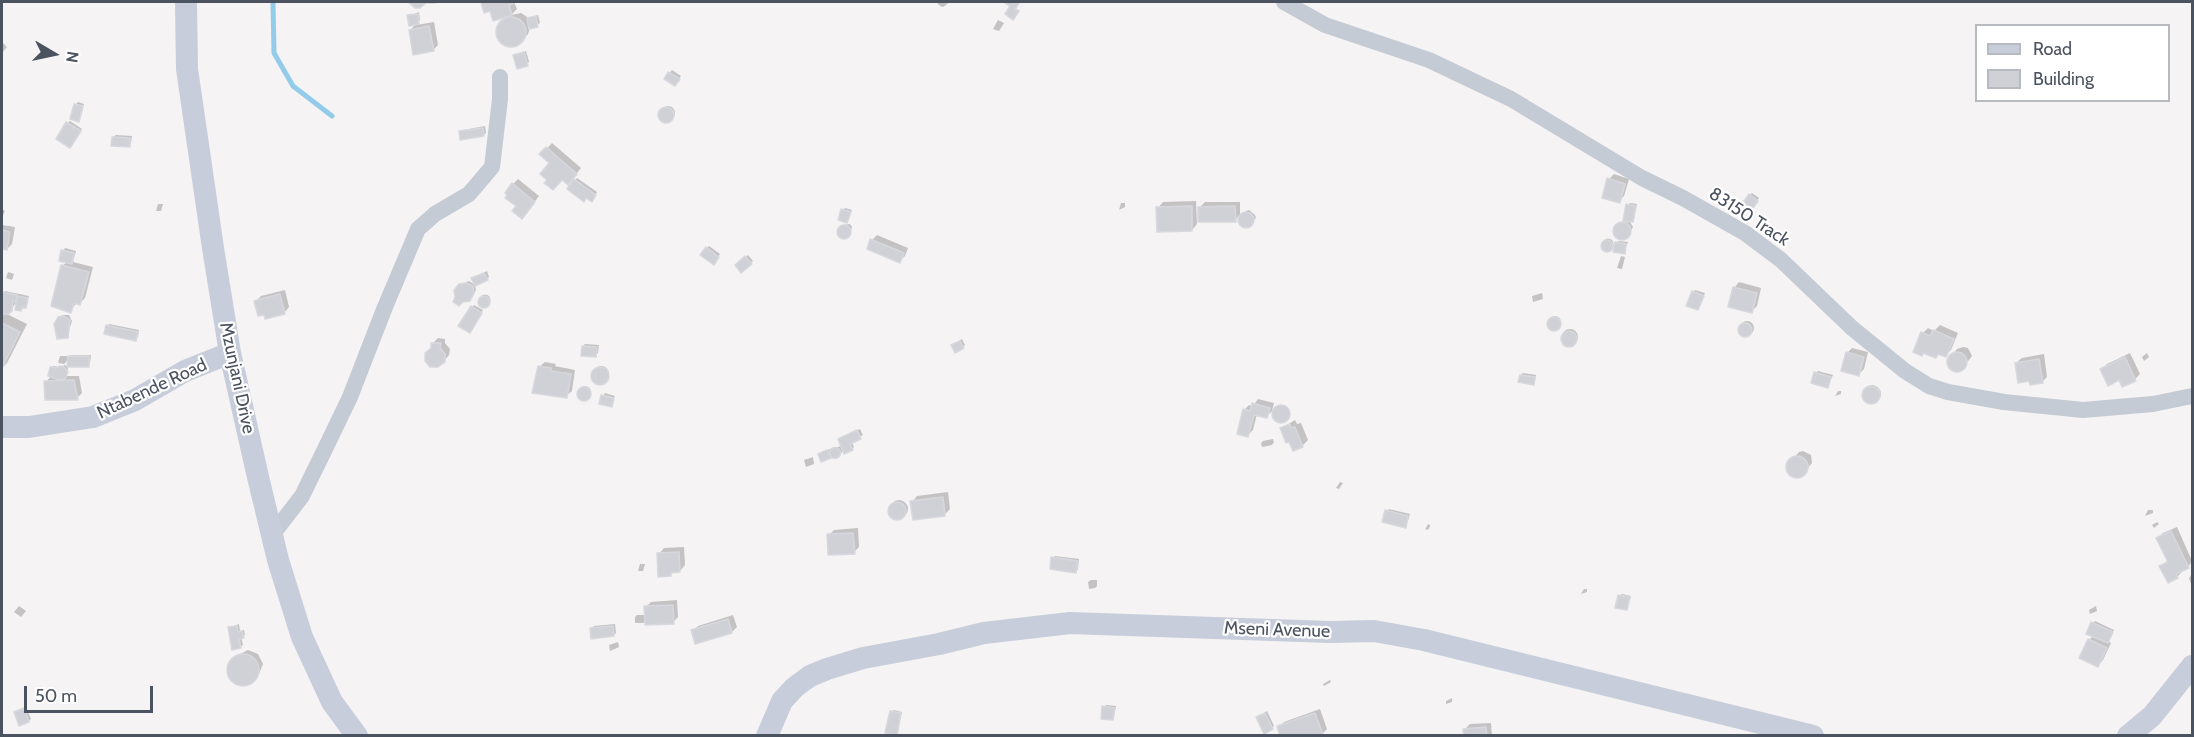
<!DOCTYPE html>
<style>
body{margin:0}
#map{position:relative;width:2194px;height:737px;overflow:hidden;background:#f5f3f3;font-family:Cabin,sans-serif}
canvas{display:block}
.frame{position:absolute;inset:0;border:3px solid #4b5360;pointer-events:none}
.legend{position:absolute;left:1975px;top:24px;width:195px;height:78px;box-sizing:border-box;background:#fff;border:2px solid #b7babf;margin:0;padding:8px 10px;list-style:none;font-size:18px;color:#4b5360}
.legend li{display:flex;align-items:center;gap:12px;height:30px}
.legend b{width:30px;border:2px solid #b7babf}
.north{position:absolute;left:24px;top:24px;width:60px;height:60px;-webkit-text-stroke:4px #fff;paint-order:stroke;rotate:99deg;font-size:16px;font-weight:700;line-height:24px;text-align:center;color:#4b5360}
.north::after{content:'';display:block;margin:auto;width:21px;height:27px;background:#4b5360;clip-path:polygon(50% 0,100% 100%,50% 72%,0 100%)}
.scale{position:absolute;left:24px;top:686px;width:129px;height:27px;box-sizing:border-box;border:3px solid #4b5360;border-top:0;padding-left:8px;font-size:18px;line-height:21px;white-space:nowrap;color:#4b5360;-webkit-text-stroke:4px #fff;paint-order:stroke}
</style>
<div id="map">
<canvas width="2194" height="737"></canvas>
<div class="frame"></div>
<ul class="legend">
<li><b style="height:8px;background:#c7cdda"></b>Road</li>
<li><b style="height:16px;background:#d0d1d7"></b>Building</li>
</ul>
<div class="north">N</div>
<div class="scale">50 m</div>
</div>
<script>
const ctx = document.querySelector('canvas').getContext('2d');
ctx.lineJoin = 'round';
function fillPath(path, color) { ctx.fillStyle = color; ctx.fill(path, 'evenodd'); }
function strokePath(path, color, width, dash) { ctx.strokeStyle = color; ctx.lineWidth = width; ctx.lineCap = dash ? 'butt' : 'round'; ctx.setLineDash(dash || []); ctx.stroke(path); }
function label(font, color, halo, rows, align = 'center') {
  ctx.font = font + ' Cabin,sans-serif'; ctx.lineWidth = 4.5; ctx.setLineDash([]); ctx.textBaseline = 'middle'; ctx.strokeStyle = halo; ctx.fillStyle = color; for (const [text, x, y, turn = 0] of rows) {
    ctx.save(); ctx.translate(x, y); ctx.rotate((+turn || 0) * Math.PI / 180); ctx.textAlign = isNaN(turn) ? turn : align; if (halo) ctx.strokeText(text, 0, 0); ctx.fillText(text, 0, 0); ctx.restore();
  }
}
fillPath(new Path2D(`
 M482 2H514L517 9 511 15 521 13 529 18 538 15 540 23 530 28 528 34 523 40 511 46 503 43 498 32V28L510 15 491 10 485 11Z
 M936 2H950L943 7 940 6Z
 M419 12 420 20 416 25 434 22 438 45 433 50 410 30 418 22 409 16Z
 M998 20 1004 23 999 31 993 29Z
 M2 42 7 47 2 53Z
 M526 51 529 62 527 64 515 56Z
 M672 70 681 76 677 82 666 78Z
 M78 102 84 104 78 120 75 105Z
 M661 113a7 7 0 1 1 14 0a7 7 0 1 1-14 0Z
 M70 121 82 129 72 144 67 123Z
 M485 126 486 133 483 135 461 132 463 130Z
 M116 135 132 136 131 143 129 145 113 137Z
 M552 143 581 168 573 178 542 154Z
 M1614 174 1629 179 1624 196 1619 201 1609 179Z
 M577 178 597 192 594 198 575 180Z
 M518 179 539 196 527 212 518 206 513 184Z
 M1752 193 1759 198 1753 207 1750 195Z
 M1196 201 1197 224 1192 230 1158 208 1163 202Z
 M1205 202H1240V218L1246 211 1249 210 1255 215 1256 218 1248 226H1242L1238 217 1235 220 1200 207Z
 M1121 203H1125V207L1119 210Z
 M1630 203 1637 204 1634 219 1629 220 1633 227 1627 237 1620 238 1615 232 1616 227 1625 221 1628 205Z
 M158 204H163L161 211H156Z
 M845 208 852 210 847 221 843 210Z
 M2 209 5 211 2 218Z
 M850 224 852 227 850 235 848 237H840L838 235 841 227 843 225Z
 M2 225 15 227 12 244 7 249 4 248 2 253Z
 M877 235 908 248 905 256 900 261 872 240Z
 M1602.5 244a5.5 5.5 0 1 1 11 0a5.5 5.5 0 1 1-11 0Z
 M1618 241 1628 242 1624 252 1616 243Z
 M709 246 720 254 715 261 707 248Z
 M65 248 76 251 73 262 93 267 85 298 80 303 77 302 71 311 62 266 67 262 63 251Z
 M748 255 753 261 742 270 737 266Z
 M1621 256 1625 257 1622 269 1617 268Z
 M487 271 489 277 487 279 475 277Z
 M8 272 14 274 12 280 6 278Z
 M469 281 475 285 476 290 472 297 460 285Z
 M1739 282 1761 288 1757 306 1752 311 1734 288Z
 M285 290 289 307 284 313 256 301 261 296Z
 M1695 290 1705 293 1698 309 1693 292Z
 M5 291 29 296 25 307 21 310 19 299 7 314 27 324 7 363 2 368V297Z
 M1542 293 1543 299 1533 302 1532 296Z
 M479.5 300a5.5 5.5 0 1 1 11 0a5.5 5.5 0 1 1-11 0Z
 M474 305 483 310 472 329V307Z
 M62 315H69L72 321 67 337 60 318Z
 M1549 322a6 6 0 1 1 12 0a6 6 0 1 1-12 0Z
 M1740 328a7 7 0 1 1 14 0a7 7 0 1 1-14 0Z
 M109 324 139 330 138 337 135 339 107 326Z
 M1940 325 1958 333 1951 350 1945 355 1939 353 1935 357 1923 333 1928 328 1934 331Z
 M1562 337a8 8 0 1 1 16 0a8 8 0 1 1-16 0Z
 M438 338 445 339V343L450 349 449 355 444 361 433 348V343Z
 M962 339 965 345 963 347 955 343Z
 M585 344 599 345 598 353 596 355 583 346Z
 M1963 347 1968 348 1972 356 1962 369 1956 370 1951 368 1948 360 1957 349Z
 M1852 348 1868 352 1864 369 1859 374 1847 353Z
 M2130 353 2140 374 2135 379 2123 385 2120 378 2102 369 2107 364Z
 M2147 353 2149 357 2144 361 2142 357Z
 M2044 354 2047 377 2042 382 2030 379 2016 363 2022 358Z
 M71 355H91L90 363 88 366 69 359 64 364 58 363 60 356H67V359Z
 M545 362 556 364 555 366 575 370 572 391 566 396 539 367Z
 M65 365 68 367 67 376H79L82 393 77 398 46 382 52 375 51 368 53 366 60 367Z
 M593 374a8 8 0 1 1 16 0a8 8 0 1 1-16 0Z
 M1818 371 1833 375 1828 386 1815 373Z
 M1523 373 1536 375 1535 381 1533 383 1521 375Z
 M1863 394a9 9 0 1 1 18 0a9 9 0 1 1-18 0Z
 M579 392a6 6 0 1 1 12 0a6 6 0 1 1-12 0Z
 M1838 391H1841V394L1835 396Z
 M605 393 615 396 611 405 603 396Z
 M1258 399 1274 403 1272 411 1267 416 1257 414 1253 430 1248 435 1244 410 1249 405 1253 406Z
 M1274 413a8 8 0 1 1 16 0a8 8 0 1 1-16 0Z
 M1295 420 1297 424 1301 423 1308 440 1302 446 1294 449 1282 428Z
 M860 429 863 435 851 441 854 447 852 449 839 439Z
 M1273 439 1274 442 1272 445 1262 447 1261 443 1263 441Z
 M842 445V452L839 455 830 456 822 452 830 449 831 451Z
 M1803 451 1811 455 1812 463 1801 476 1792 475 1787 469 1788 465 1799 452Z
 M813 457 814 464 806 467 804 460Z
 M1340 482 1343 483 1339 489 1336 488Z
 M948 492 950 509 945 514 912 502 917 496Z
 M890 509a9 9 0 1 1 18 0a9 9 0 1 1-18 0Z
 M1389 509 1410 514 1407 524 1405 526 1387 511Z
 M2148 510H2153V513L2145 516Z
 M2157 522 2159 524 2154 528 2152 525Z
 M1428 524 1430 525 1429 529 1425 530Z
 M2177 527 2192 561 2188 567 2181 570 2182 572 2177 577 2161 566 2168 560 2158 538 2163 533Z
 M858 528 859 547 854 552 829 535 834 530Z
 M684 547 685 565 680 571H674L670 575 659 554 664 548Z
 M1055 556 1079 559 1078 569 1076 572 1053 558Z
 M640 564H645L643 571H638Z
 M2192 574V587L2189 578Z
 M1091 580H1097V586L1095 588 1089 589 1088 582Z
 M1584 589H1587V592L1581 594Z
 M1622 594 1631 596 1627 609 1620 596Z
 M677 600 678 617 673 622 646 620 643 623H635V617L637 615H646V607L651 602Z
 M19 606 26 611 21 617 14 612Z
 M2096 606 2097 611 2090 614 2089 610Z
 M733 615 737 627 732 632 693 631 698 626Z
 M2095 621 2114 630 2108 641 2111 643 2103 660 2098 666 2089 640 2094 635 2093 623Z
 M239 624 240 631 244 630 245 635 241 637 243 645 240 647 229 628Z
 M615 624 616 633 614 635 591 628 594 626Z
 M618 642 619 647 610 651 609 645Z
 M248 650 258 654 263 664 259 674 254 680 244 685 233 681 229 671 232 661 238 655Z
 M1330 680 1331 682 1324 686 1323 684Z
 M1452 698V702L1446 704V701Z
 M1106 705 1116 706 1113 719 1104 707Z
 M26 707 31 719 29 721 15 712Z
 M1320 709 1327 729 1322 734 1282 736 1279 727 1284 722Z
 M894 710 902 712 896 734 891 712Z
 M1267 711 1274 726 1272 728 1258 717Z
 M1491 723 1492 736H1465V729L1470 724Z`), '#0003');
strokePath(new Path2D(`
 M273 2 274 53 293 86 332 116`), '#93cceb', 5);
const building = new Path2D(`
 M408 2H436V3H426L420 8H415Z
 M481 2H512L513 4 509 5 512 15 493 21 490 11 484 13Z
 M1006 2H1020L1015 9 1019 11 1013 20 1005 14 1010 6 1005 3Z
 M418 14 419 24 409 26 407 15Z
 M536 16 538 27 529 29 527 18Z
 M496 32a15 15 0 1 1 30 0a15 15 0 1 1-30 0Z
 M429 26 434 51 413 55 409 30Z
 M524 52 528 66 517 69 513 55Z
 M668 72 680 79 675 86 664 79Z
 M74 104 83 106 79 122 70 119Z
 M658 115a8 8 0 1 1 16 0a8 8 0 1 1-16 0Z
 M66 122 81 131 70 148 56 139Z
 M483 128 484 136 460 140 459 131Z
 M112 137 130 138V147L111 146Z
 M546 147 577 174 568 185 562 180 553 190 544 183 547 180 540 174 549 163 539 154Z
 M1607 178 1625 184 1620 203 1602 198Z
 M574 179 596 195 592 202 586 198 584 202 567 189Z
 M512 183 535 202 522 219 512 211 516 206 505 198 507 195 505 193Z
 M1749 194 1758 201 1751 211 1742 204Z
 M1626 204 1636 206 1633 222 1623 221Z
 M1192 206V231L1157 232 1156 207Z
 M1235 206 1236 222H1198V207Z
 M841 209 851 212 847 223 838 220Z
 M1238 220a8 8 0 1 1 16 0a8 8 0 1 1-16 0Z
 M1613 231a9 9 0 1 1 18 0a9 9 0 1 1-18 0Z
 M837 232a7 7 0 1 1 14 0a7 7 0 1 1-14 0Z
 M2 230 10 232 7 250 2 249Z
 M870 239 904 253 900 263 867 249Z
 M1601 246a6 6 0 1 1 12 0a6 6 0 1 1-12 0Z
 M1615 242 1626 244 1625 254 1613 252Z
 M706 247 719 257 714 265 700 255Z
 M61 250 74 253 72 264 59 261Z
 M745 256 752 264 741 273 735 265Z
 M61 265 89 272 80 305 74 303 71 313 51 306Z
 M484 273 488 280 475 286 471 278Z
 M466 283 473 286 474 293 470 301 463 302 459 306 453 302 455 297 454 290 459 284Z
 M1733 287 1757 293 1752 313 1728 307Z
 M1692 291 1704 296 1698 310 1686 306Z
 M2 292 17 295 16 302 13 301 12 311 9 314H2Z
 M280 294 285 314 265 319 264 315 258 316 254 301Z
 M478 302a6 6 0 1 1 12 0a6 6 0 1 1-12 0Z
 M17 296 28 298 26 308H22L21 311 15 310Z
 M471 306 482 313 470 333 458 326Z
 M63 316 70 320 68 338 57 339 54 324 58 317Z
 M1547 324a7 7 0 1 1 14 0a7 7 0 1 1-14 0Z
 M1738 330a7 7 0 1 1 14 0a7 7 0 1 1-14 0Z
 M2 323 20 332 2 368Z
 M106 325 138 332 136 341 104 334Z
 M1933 330 1954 339 1946 357 1938 354 1936 358 1923 353 1922 356 1913 352 1921 332 1930 336Z
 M1561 339a8 8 0 1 1 16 0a8 8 0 1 1-16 0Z
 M960 341 964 348 955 353 951 345Z
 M431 343H441L440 348 445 354V362L438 367H430L425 361V353L431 348Z
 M582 346 597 347 596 357 581 356Z
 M1947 362a10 10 0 1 1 20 0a10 10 0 1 1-20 0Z
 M1846 352 1864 357 1859 376 1841 371Z
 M68 356H89V367H67Z
 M2125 357 2136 381 2122 387 2119 380 2108 386 2100 369Z
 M2039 359 2043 383 2030 385 2029 381 2018 383 2015 363Z
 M60 366 64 367 68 372 65 379 60 380 48 376 50 367 56 368Z
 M538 366 551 368V371L571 374 567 398 532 393Z
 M591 376a9 9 0 1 1 18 0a9 9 0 1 1-18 0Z
 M1814 372 1831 377 1828 388 1811 383Z
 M1520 375 1535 377 1534 385 1518 382Z
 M74 380 78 400H45L44 381Z
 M1862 395a9 9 0 1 1 18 0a9 9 0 1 1-18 0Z
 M577 394a7 7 0 1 1 14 0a7 7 0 1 1-14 0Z
 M601 395 614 398 612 407 599 404Z
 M1252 403 1270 408 1267 418 1254 415 1248 437 1237 434 1243 409 1250 411Z
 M1272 414a9 9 0 1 1 18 0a9 9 0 1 1-18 0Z
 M1290 424 1291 428 1295 427 1303 447 1293 451 1289 442 1286 443 1280 428Z
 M857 430 861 439 850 444 853 450 844 454 838 439Z
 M829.5 453a5.5 5.5 0 1 1 11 0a5.5 5.5 0 1 1-11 0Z
 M827 450 831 458 821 462 818 454Z
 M1786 467a11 11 0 1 1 22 0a11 11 0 1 1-22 0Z
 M943 497 945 516 913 520 910 501Z
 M888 511a9 9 0 1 1 18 0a9 9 0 1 1-18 0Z
 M1385 510 1408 516 1406 528 1382 522Z
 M2171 531 2189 568 2176 574 2178 578 2168 583 2159 566 2168 562 2156 538Z
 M853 533 855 554 828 555 827 534Z
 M679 552 680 572 671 573V576L658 577 657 553Z
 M1051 557 1078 561 1076 573 1050 569Z
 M1618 595 1630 597 1627 610 1615 608Z
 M673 605 674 624 645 625 644 606Z
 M728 619 732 633 695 644 691 630Z
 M2091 622 2113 632 2108 643 2086 634Z
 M237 626 238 632 242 631 244 638 239 639 241 648 232 650 228 627Z
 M613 626 614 636 591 639 590 628Z
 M2088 639 2107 648 2098 667 2079 658Z
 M227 670a16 16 0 1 1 32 0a16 16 0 1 1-32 0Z
 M1102 706 1115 708 1113 720 1101 719Z
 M24 708 29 722 19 726 14 712Z
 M890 711 901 713 897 736 885 733Z
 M1265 713 1273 729 1264 734 1256 717Z
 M1315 713 1323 735 1280 736 1277 726Z
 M1486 727 1487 736H1464L1463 729Z`);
fillPath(building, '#d0d1d7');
strokePath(building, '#d7d8de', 1.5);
strokePath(new Path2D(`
 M1284 2 1325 25 1429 60 1511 99 1642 178 1683 198 1745 233 1781 260 1852 328 1905 371 1929 386 1948 392 2004 402 2083 410 2153 404 2192 396
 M272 535 302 496 325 449 350 397 385 307 418 229 435 214 469 194 492 167 500 99V77`), '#c4cbd4', 16);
strokePath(new Path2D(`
 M186 2 187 69 213 248 230 353 258 477 278 560 302 637 332 702 357 736
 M2 427H29L93 417 135 400 185 371 230 353
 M767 736 782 701 795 687 810 676 827 669 863 658 939 644 984 633 1070 623 1330 632 1374 631 1424 640 1813 736
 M2128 736 2152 716 2192 666`), '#c7cdda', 22);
label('18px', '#4b5360', '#fff', [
 ["83150 Track",1749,217,33],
 ["Mzunjani Drive",237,378,78],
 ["Ntabende Road",152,389,-25],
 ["Mseni Avenue",1277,630,2]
]);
</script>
